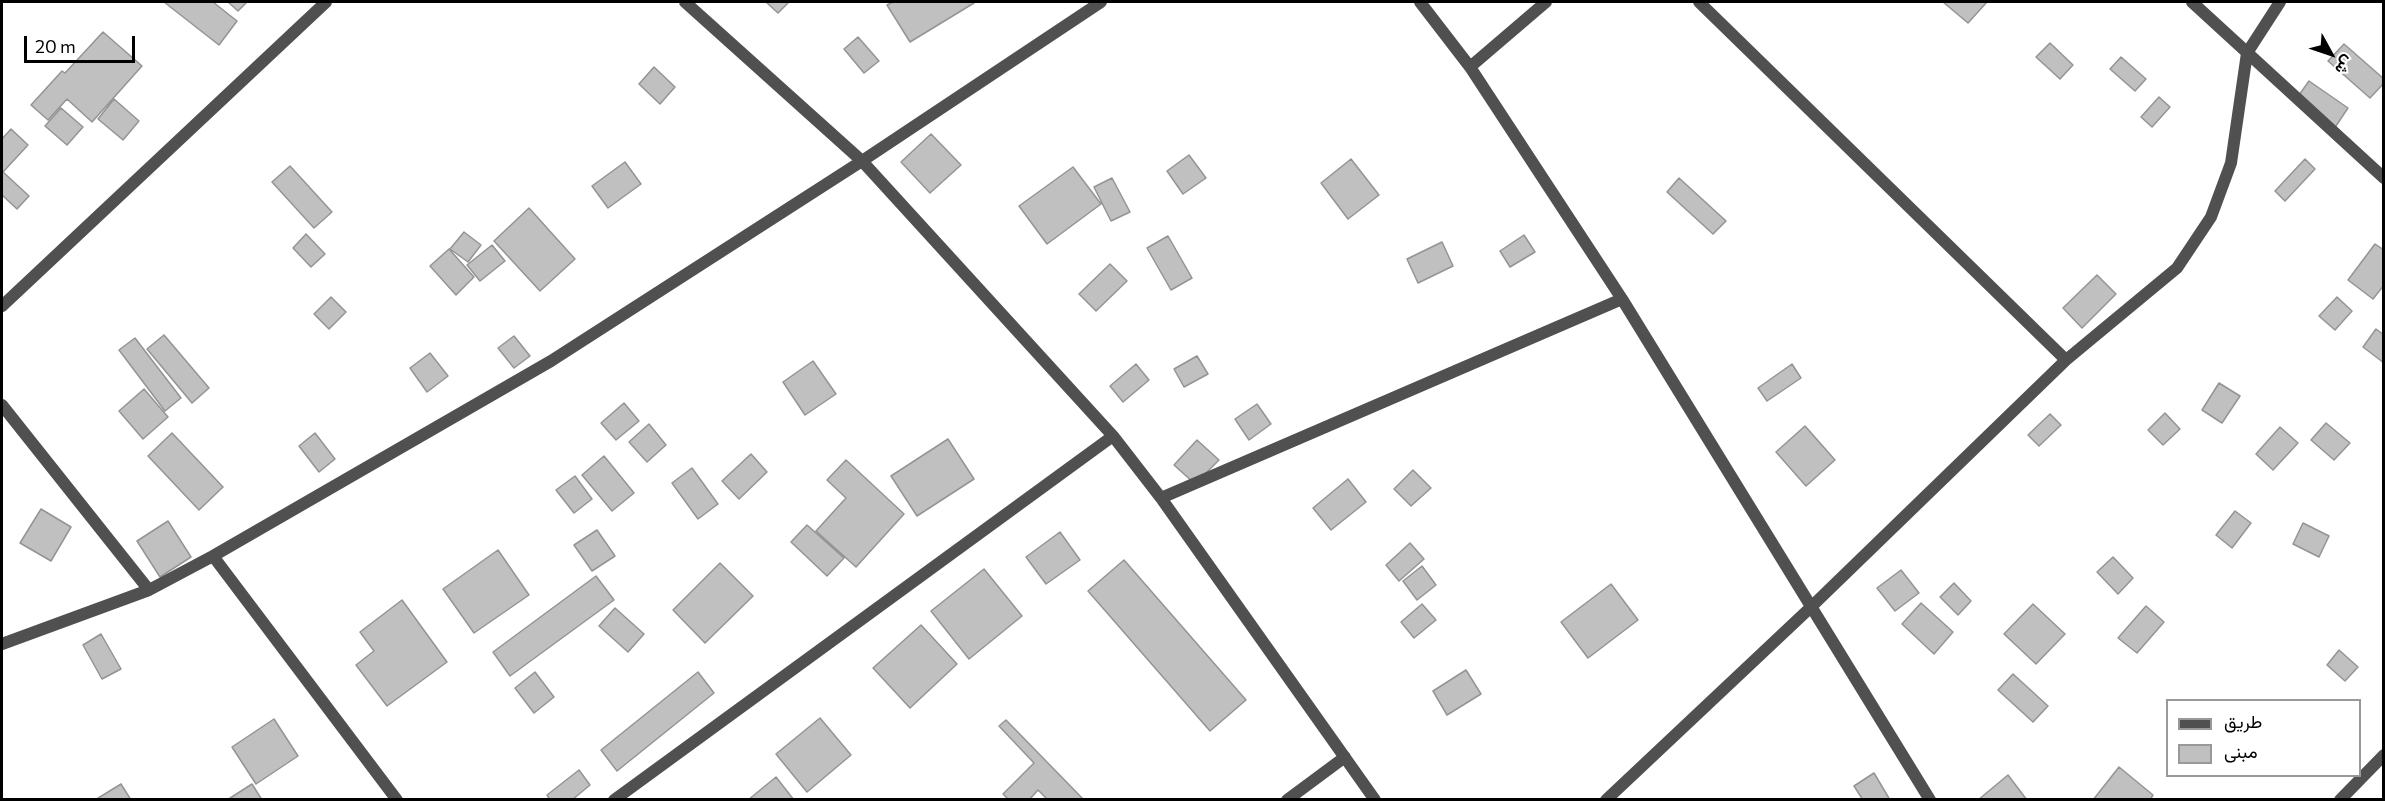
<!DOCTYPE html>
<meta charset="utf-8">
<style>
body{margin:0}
#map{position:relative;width:2385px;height:801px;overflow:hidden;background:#fff;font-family:Commissioner,Vazirmatn,sans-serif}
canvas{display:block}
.frame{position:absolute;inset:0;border:3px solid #000;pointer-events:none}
.legend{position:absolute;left:2166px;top:699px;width:195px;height:78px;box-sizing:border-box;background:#fff;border:2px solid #999;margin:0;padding:8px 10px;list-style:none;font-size:18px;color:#000}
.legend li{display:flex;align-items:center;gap:12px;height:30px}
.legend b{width:30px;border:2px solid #999}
.north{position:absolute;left:2301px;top:24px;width:60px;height:60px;-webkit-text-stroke:4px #fff;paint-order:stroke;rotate:130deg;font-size:16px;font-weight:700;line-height:24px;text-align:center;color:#000}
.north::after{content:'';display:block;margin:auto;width:21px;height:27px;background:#000;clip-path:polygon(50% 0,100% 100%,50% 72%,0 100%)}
.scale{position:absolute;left:24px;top:36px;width:111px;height:27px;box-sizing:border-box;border:3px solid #000;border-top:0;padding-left:8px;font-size:18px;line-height:21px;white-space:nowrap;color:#000;-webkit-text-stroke:4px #fff;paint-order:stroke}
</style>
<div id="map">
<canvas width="2385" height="801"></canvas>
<div class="frame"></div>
<ul class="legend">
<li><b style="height:8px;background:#505050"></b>طريق</li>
<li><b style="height:16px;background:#c0c0c0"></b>مبنى</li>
</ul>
<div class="north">ش</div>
<div class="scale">20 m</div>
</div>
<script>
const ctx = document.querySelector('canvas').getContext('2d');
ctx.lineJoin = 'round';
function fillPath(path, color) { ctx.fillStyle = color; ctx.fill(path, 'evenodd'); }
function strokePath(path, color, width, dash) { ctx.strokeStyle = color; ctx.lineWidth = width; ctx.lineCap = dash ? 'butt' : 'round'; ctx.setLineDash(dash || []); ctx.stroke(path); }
const building = new Path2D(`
 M164 2H213L237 21 219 45Z
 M228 2H247L238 11Z
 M766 2H789L778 13Z
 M893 2H973L974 3 910 42 887 5Z
 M1943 2H1987L1968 23Z
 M103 32 142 66 92 122 67 99 48 120 31 105 62 71 65 73Z
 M858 37 879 61 864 73 844 49Z
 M2050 43 2073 65 2060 79 2036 57Z
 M2344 44 2384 79V83L2370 98 2328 61Z
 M2121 57 2146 79 2135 91 2110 69Z
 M654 67 675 87 660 104 639 84Z
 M2309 81 2348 108 2334 129 2294 102Z
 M2159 97 2170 107 2152 127 2141 117Z
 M114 99 139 121 123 140 98 119Z
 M61 108 83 127 67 145 45 126Z
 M11 129 28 145 3 172 29 196 17 209 2 195V139Z
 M931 134 961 165 930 193 901 162Z
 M1189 155 1206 178 1183 194 1167 171Z
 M1351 159 1379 195 1348 219 1321 183Z
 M2305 159 2315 169 2285 201 2275 191Z
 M625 162 641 184 608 208 592 186Z
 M290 166 332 212 314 228 272 182Z
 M1073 167 1101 204 1047 244 1019 206Z
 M1112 178 1130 212 1111 221 1094 187Z
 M1679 178 1726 221 1713 234 1667 192Z
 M529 208 575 259 540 291 494 241Z
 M464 232 481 245 468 262 450 249Z
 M306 234 325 254 311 267 293 248Z
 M1524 235 1535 252 1510 267 1500 251Z
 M1168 236 1192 278 1171 290 1147 248Z
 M1442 242 1453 266 1418 283 1407 259Z
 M2375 244 2384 250V285L2373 299 2348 280Z
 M492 245 505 261 480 281 467 265Z
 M449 249 474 277 456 295 430 266Z
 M1110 264 1127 281 1096 311 1079 294Z
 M2097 275 2116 294 2082 328 2063 308Z
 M331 297 346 312 329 329 314 314Z
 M2337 297 2352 311 2335 330 2319 316Z
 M2376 329 2384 335V363L2363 347Z
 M164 335 209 388 192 403 147 349Z
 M514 336 530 356 514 368 498 348Z
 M135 338 181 398 165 411 119 350Z
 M430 353 448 376 427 392 410 368Z
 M1197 356 1208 374 1184 387 1174 369Z
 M813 361 836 394 805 415 783 382Z
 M1136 364 1149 380 1123 402 1110 386Z
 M1792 364 1801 378 1767 401 1758 388Z
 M2219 383 2240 396 2222 423 2202 410Z
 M144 389 168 417 143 439 119 411Z
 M624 403 639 421 616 440 601 423Z
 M1257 404 1271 424 1249 440 1235 419Z
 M2165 413 2180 429 2163 445 2148 430Z
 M2050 414 2061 425 2039 446 2028 435Z
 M2326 423 2350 443 2334 460 2311 440Z
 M649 424 666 445 647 462 629 442Z
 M1805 426 1835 460 1806 486 1776 452Z
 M2280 427 2298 443 2273 470 2256 454Z
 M172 433 223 487 199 510 148 456Z
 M315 433 335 459 319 472 299 446Z
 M948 439 974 479 917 516 891 476Z
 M1197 440 1219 460 1195 484 1174 465Z
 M751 454 767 472 739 499 722 481Z
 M604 456 634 493 612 511 582 475Z
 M846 460 904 514 856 567 816 531 846 498 827 480Z
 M692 468 718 504 698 519 672 483Z
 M1413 470 1431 488 1411 506 1394 489Z
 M575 476 592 499 574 513 556 490Z
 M1348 479 1366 502 1331 530 1313 508Z
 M41 509 71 527 51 561 20 543Z
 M2235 511 2251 523 2232 548 2216 535Z
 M168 521 191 557 160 577 137 541Z
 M2303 523 2329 536 2319 557 2293 544Z
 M807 525 844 558 827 576 791 542Z
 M597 530 615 556 592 571 574 545Z
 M1060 532 1080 560 1046 584 1026 557Z
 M1410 543 1424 559 1399 581 1386 565Z
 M498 550 529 595 474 633 443 589Z
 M2113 557 2133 578 2118 594 2097 572Z
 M1124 560 1246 700 1210 731 1088 591Z
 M720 563 753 596 705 643 673 610Z
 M1422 566 1436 585 1417 600 1403 581Z
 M984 569 1022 616 969 659 931 611Z
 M1901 570 1919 593 1895 611 1877 588Z
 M596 576 614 600 510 676 493 652Z
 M1954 583 1971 601 1958 615 1940 597Z
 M1611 584 1638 620 1588 658 1561 622Z
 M402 600 447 662 387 706 356 665 374 651 360 632Z
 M1921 603 1953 632 1934 654 1902 624Z
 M1422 604 1436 620 1414 638 1401 622Z
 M2033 604 2065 634 2036 664 2004 634Z
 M2146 606 2164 622 2137 653 2118 638Z
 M615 608 644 634 628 652 599 626Z
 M921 625 957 664 910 708 873 668Z
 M101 634 121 669 102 679 83 645Z
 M2339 650 2358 667 2345 681 2327 665Z
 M1466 670 1481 694 1447 715 1433 691Z
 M535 672 554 697 534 713 515 688Z
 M698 672 714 693 617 771 601 750Z
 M2013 674 2048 706 2033 722 1998 690Z
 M820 718 851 755 807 792 776 754Z
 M274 719 298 756 256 784 232 747Z
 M1006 720 1084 800H1048L1038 790 1029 800H1009L1003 794 1034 763 999 726Z
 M2119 767 2153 795 2150 800H2093Z
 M579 770 590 785 572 800H550L547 795Z
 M1874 773 1890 800H1863L1854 786Z
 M2008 775 2027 800H1978Z
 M776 777 794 800H748Z
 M121 784 131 800H95Z
 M252 784 262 800H227Z`);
fillPath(building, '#c0c0c0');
strokePath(building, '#949494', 1.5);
strokePath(new Path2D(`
 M685 2 862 161 1113 436 1161 498 1375 800
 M1420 2 1470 67 1622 299 1930 800
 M1699 2 2066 360
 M2192 2 2384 178
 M1470 67 1546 2
 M2 306 326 2
 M2 405 149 590
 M1161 498 1622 299
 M213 556 397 800
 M2 644 149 590 213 556 551 361 862 161 1101 2
 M614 800 1113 436
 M1287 800 1345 757
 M1606 800 1810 608 2066 360 2177 268 2211 217 2231 163 2247 53 2280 2
 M2340 800 2384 755`), '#505050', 12);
</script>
